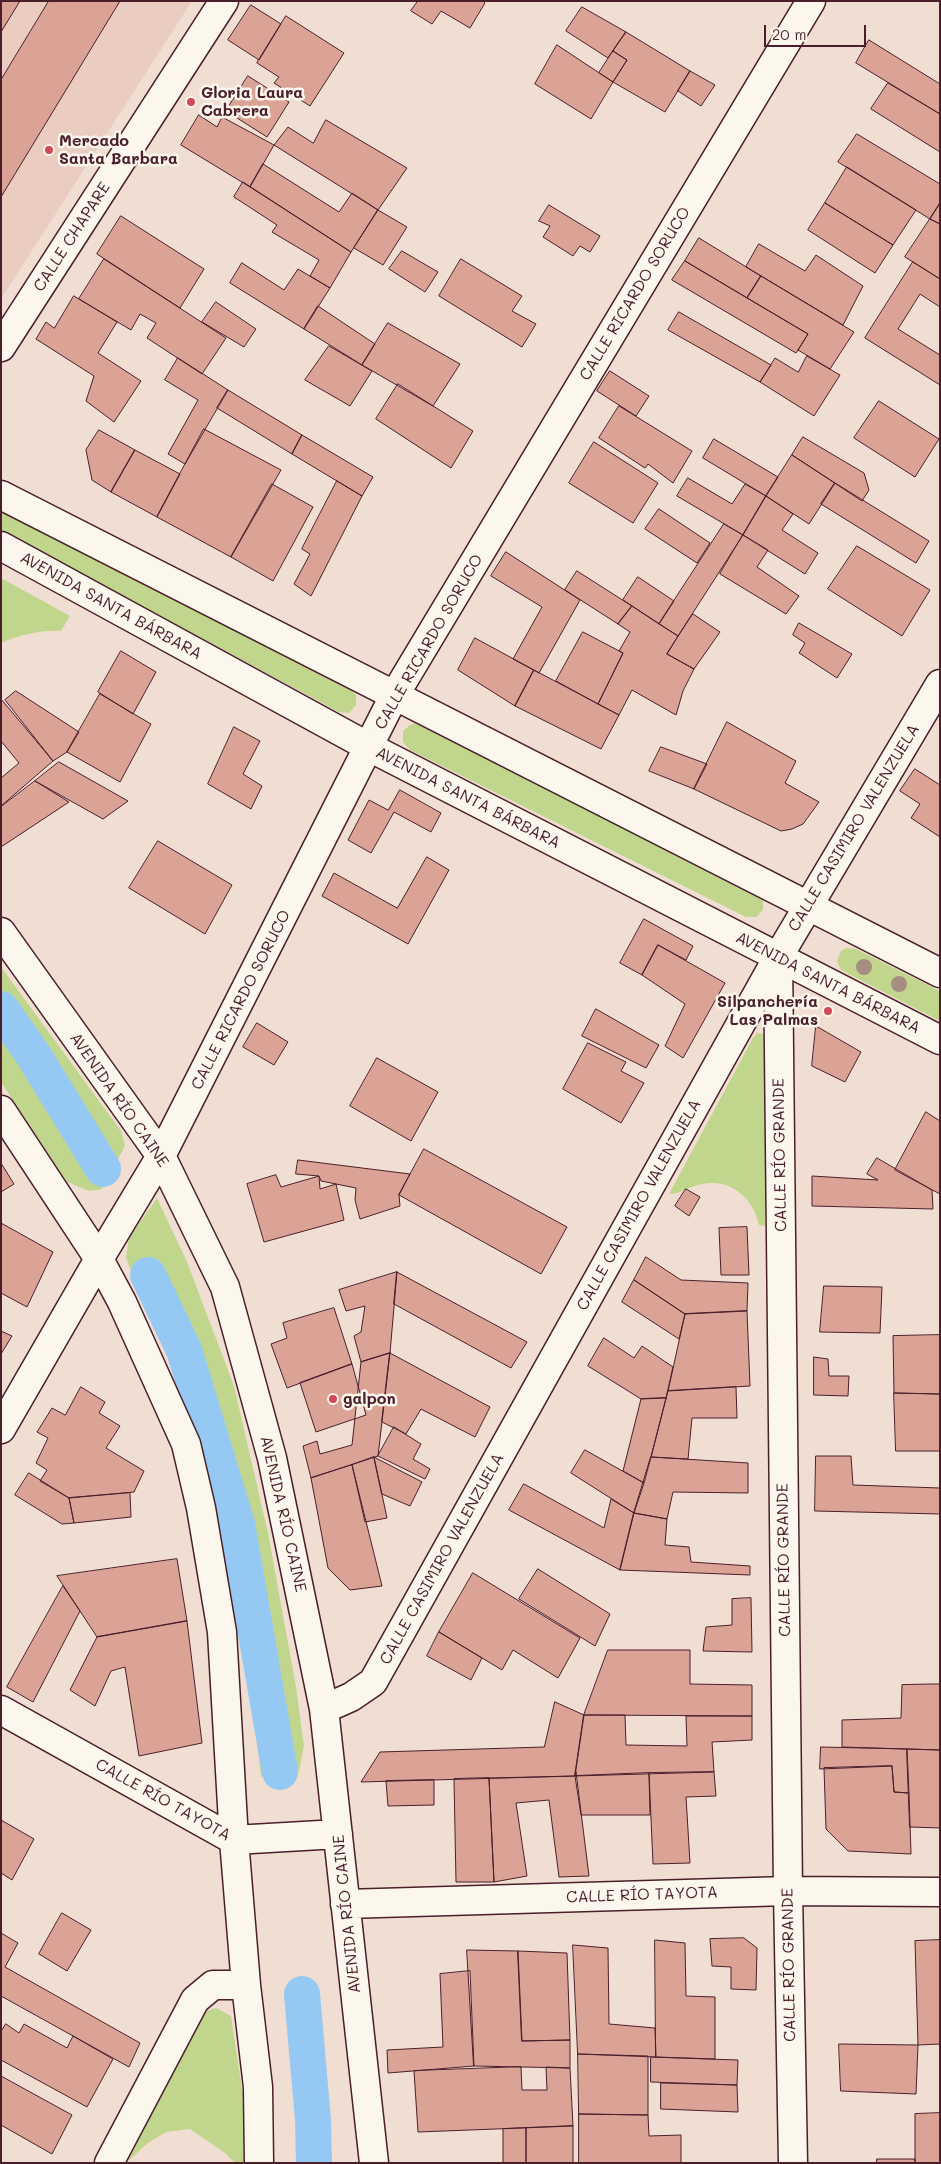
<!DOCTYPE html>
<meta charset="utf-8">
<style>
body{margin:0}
#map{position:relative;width:941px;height:2164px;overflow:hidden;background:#f1ded2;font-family:Mali,sans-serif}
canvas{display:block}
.frame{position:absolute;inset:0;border:2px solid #4a1f2b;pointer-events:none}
.scale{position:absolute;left:764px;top:25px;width:102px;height:22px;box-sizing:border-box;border:2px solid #4a1f2b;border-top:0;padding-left:6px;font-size:15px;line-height:18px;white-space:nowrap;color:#4a1f2b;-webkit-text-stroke:4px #fbf7ec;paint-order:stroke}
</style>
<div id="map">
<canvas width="941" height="2164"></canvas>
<div class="frame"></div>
<div class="scale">20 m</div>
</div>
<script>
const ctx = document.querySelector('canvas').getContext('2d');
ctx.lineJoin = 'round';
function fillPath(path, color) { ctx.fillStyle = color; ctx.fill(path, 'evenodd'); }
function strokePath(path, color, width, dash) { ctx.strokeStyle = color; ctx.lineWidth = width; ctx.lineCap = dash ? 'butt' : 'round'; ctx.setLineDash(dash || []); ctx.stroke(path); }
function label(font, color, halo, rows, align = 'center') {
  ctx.font = font + ' Mali,sans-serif'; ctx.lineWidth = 5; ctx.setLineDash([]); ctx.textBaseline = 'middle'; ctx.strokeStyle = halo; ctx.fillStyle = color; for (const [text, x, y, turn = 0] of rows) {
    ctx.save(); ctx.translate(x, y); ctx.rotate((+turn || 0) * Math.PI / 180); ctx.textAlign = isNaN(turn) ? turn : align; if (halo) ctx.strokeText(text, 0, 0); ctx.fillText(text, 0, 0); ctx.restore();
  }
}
fillPath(new Path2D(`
 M1 1H192L1 299Z`), '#eaccc0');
fillPath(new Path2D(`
 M1 509 349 688 356 695V705L349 713 339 712 1 530Z
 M1 578 70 616 61 631C41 630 20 635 1 643Z
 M416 723 756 892 763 900V910L756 917H746L410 750 403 742V731L410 725Z
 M846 948 856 949 940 991V1021L841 970 837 961 841 951Z
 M1 967 121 1131 125 1146 102 1189 89 1191 67 1182 1 1082Z
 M757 1033 763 1034 767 1038 768 1046 765 1226 759 1225C753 1198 731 1178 702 1184 690 1186 681 1194 669 1194L753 1038Z
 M157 1198 187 1262 234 1386 268 1533 296 1687 304 1746 298 1775 261 1777 234 1539 208 1442 172 1351 134 1280 126 1257 129 1238Z
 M216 2008 231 2016 245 2109 244 2163H235L225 2153 190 2129 166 2132 148 2143 127 2162 205 2011Z`), '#c0d68c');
strokePath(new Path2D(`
 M1 1009 34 1056 103 1169
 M148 1275 184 1350 237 1524 280 1772
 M302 1994 313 2120 314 2163`), '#95c9f3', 36);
const building = new Path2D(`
 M1 1H20L1 32Z
 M49 1H120L1 197V80Z
 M418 1H483L485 3 470 28 441 11 432 24 411 11Z
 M251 5 281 24 259 60 228 40Z
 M582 7 626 32 608 58 566 31Z
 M286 16 344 53 310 106 274 83 279 77 257 63Z
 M626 32 690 71 665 112 613 82 627 60 613 51Z
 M869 40 940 84V114L856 63Z
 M557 45 613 82 591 119 535 84Z
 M613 51 627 60 613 82 599 73Z
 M690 71 715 85 701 106 678 91Z
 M248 76 289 102 267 137 226 111Z
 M888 83 940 114V152L871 109Z
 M199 115 217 127 222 117 274 145 250 187 181 145Z
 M326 120 407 168 378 210 274 145 288 127 313 143Z
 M857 134 940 184V203L930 219 838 162Z
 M263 164 339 212 352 193 378 210 351 252 250 187Z
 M847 167 916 210 893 245 825 203Z
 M243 182 351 252 330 288 310 276 319 260 272 232 277 225 234 197Z
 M825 203 893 245 875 273 808 230Z
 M940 203V224L930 219Z
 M549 205 600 236 590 252 580 246 573 256 543 237 550 226 539 221Z
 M378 210 407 227 383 265 354 248Z
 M121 216 204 269 180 308 97 254Z
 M930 219 940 224V279L905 257Z
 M699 238 761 276 747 298 685 261Z
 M759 244 805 271 816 255 863 286 843 325 746 267Z
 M402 251 438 272 425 292 389 269Z
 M104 259 226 338 202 374 147 338 156 323 140 314 131 330 79 299Z
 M461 259 522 296 512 311 536 324 522 347 439 296Z
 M685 261 808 334 798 350 796 353 672 280Z
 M913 262 940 279V307L920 294 898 329 940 355V385L865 338Z
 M242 263 284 290 298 269 330 288 304 329 230 283Z
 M761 276 854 332 830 369 798 350 808 334 747 298Z
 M74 296 117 322 98 353 141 381 114 422 86 401 94 376 36 339 46 322 54 328Z
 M216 302 256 329 244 347 202 322Z
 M318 306 375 344 362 365 304 329Z
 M679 312 771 365 760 382 668 330Z
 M388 323 460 364 433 406 362 365Z
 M329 346 372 371 350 406 305 380Z
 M807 356 840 375 814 416 760 382 775 358 798 372Z
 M178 358 228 390 185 464 168 454 198 400 165 380Z
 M610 371 649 396 636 416 597 391Z
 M398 384 473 431 451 468 376 419Z
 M228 390 302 435 292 454 217 408Z
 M879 401 939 439 915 477 854 438Z
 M619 406 692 451 673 483 648 464 645 468 599 438Z
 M204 429 281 470 231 557 157 517Z
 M99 430 135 450 111 492 92 480 86 450Z
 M302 435 373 477 362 496 292 454Z
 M803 437 864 473 869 490 862 501 792 455Z
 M714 439 778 477 766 496 703 458Z
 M594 442 658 483 633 523 569 483Z
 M135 450 180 474 157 517 111 492Z
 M792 455 835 483 809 524 766 496Z
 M688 478 732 504 745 484 766 496 743 535 677 496Z
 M337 481 362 496 311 596 294 584 310 554 302 549Z
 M835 483 929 541 916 563 821 504Z
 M272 484 313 507 273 581 231 557Z
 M766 496 793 514 782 530 818 553 805 574 743 535Z
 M659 509 710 543 697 563 645 529Z
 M724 524 743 535 678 636 659 624Z
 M743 535 768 550 757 567 799 596 786 614 720 574Z
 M857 546 930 590 902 636 828 589Z
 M506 552 580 600 539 673 513 659 542 607 491 576Z
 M577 571 632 606 618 624 565 590Z
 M638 577 674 601 659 624 623 600Z
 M632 606 678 636 667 654 694 669 683 691 676 715 632 690 619 715 598 704 623 653 619 651 630 632 618 624Z
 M693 614 720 632 694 669 667 654Z
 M799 623 852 654 837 678 799 653 805 643 793 635Z
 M583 632 623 653 598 704 556 681Z
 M475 638 534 670 515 706 458 670Z
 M121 651 156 672 133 714 98 692Z
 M534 670 619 715 601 749 515 706Z
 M16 691 79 732 67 752 53 761 5 700Z
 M100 694 151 724 120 782 67 752Z
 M1 699 53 761 1 806V778L19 763 1 741Z
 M727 722 796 761 785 783 819 802 803 824 792 829 781 831 694 789Z
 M234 727 260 741 243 774 262 786 251 809 208 784Z
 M661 747 707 764 694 789 649 771Z
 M59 762 128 801 103 819 35 781Z
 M915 769 940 785V837L911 818 920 804 900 791Z
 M35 781 69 802 1 847V807Z
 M400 790 441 813 431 832 394 812 371 853 348 840 369 800 388 810Z
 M158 841 232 885 205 934 129 888Z
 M427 857 449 870 408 944 322 896 334 873 397 908Z
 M644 919 693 946 686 960 658 945 642 975 620 963Z
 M658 945 725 983 683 1058 665 1046 685 1004 642 975Z
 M596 1009 659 1045 646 1068 582 1036Z
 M257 1023 288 1042 274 1065 243 1047Z
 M816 1026 861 1052 845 1082 812 1066Z
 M588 1043 626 1062 621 1071 644 1083 621 1123 563 1089Z
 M377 1058 438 1092 411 1141 350 1106Z
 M926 1112 940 1121V1194L895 1170Z
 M424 1149 567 1227 541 1274 399 1195Z
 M877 1158 932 1190 933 1209 812 1206V1176L878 1180 867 1174Z
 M298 1160 410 1174 399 1195 400 1206 360 1219 355 1200 356 1188 321 1181 319 1176 296 1174Z
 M1 1163 14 1184 1 1192Z
 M276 1175 281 1187 319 1176 320 1189 336 1184 344 1220 264 1242 247 1184Z
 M686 1189 700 1197 689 1216 675 1206Z
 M1 1223 53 1252 27 1307 1 1293Z
 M747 1227 749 1275H721L719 1228Z
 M646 1257 681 1280 748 1283 747 1311 685 1314 634 1280Z
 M397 1272 390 1353 361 1362 354 1336 361 1332 365 1306 346 1311 339 1290Z
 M397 1272 527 1342 511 1368 394 1304Z
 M634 1280 685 1314 679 1339 622 1302Z
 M824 1286 882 1287 880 1333 820 1332Z
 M334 1308 352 1364 287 1388 271 1344 287 1338 283 1323Z
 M747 1311 750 1386 668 1391 685 1314Z
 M1 1331 12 1336 1 1354Z
 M940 1335V1394L894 1393 893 1336Z
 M604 1338 634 1358 642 1346 673 1367 666 1398 641 1399 588 1366Z
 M390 1353 378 1456 311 1478 303 1446 317 1441 320 1454 352 1445 361 1362Z
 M390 1353 490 1407 475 1437 421 1409 406 1434 382 1422Z
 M814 1357 828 1359 829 1376H849L848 1396 814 1395Z
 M352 1364 366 1415 316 1432 300 1383Z
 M81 1387 105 1402 99 1413 120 1426 106 1448 144 1471 134 1492 69 1498 40 1481 47 1470 36 1463 48 1438 37 1432 52 1408 65 1415Z
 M736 1387 737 1418H692L688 1459 651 1457 668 1391Z
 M894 1393 940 1394V1451H896Z
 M666 1398 651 1457 644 1483 623 1471 641 1399Z
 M394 1427 421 1444 413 1459 430 1469 425 1479 378 1456Z
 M585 1450 644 1483 634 1513 571 1473Z
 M816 1456H851L853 1485 940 1488V1514L815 1511Z
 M374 1457 387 1518 365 1522 352 1465Z
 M374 1457 422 1482 410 1506 382 1494Z
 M651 1457 748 1463V1493L673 1492 667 1519 634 1513Z
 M352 1465 382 1586 350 1590 328 1568 311 1478Z
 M29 1473 69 1498 74 1523 62 1524 15 1495Z
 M524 1484 604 1528 611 1499 634 1513 620 1570 509 1510Z
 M130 1493 131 1517 74 1523 69 1498Z
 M634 1513 667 1519 665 1545 689 1547 691 1562 750 1566V1575L620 1570Z
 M177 1559 187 1621 97 1637 57 1576Z
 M538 1569 610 1614 595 1646 519 1599Z
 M473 1573 580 1638 558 1678 513 1650 502 1670 439 1632Z
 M63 1586 80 1611 33 1702 7 1687Z
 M751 1598 752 1652 703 1651 706 1627 732 1625V1599Z
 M187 1621 202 1743 139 1756 125 1667 111 1671 95 1706 70 1690 97 1637Z
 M439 1632 482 1658 471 1680 427 1656Z
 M608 1650H690V1684L752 1685V1716L584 1715Z
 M932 1684H940V1750L842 1747V1720L901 1718 902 1685Z
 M555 1702 584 1715 575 1776 361 1782 380 1752 544 1747Z
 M584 1715H625L626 1745 687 1746 686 1716H752V1740L712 1742 714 1772 575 1776Z
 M821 1747 907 1749 909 1793 894 1792 892 1766 820 1769Z
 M907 1749 940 1750V1828L910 1827Z
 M892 1766 894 1792 909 1793 911 1854 848 1851 826 1829 824 1768Z
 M576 1772 589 1876 559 1877 549 1800 516 1803 527 1876 494 1882 489 1778 575 1776Z
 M714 1772 716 1796 686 1797 690 1863 653 1864 649 1773Z
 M649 1773 650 1815H581L575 1776Z
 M489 1778 494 1882H456L454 1779Z
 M434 1780V1805L388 1806 386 1781Z
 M1 1820 34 1839 12 1880 1 1873Z
 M62 1913 91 1930 67 1971 39 1954Z
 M1 1933 18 1943 5 1967 140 2043 129 2067 1 1996Z
 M744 1938 757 1948 756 1990 731 1989V1967L712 1966 710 1939Z
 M655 1940 685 1943 686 1996 715 1997V2059L656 2057Z
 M940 1940V2044L918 2045 915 1941Z
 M573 1945 608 1948 609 2024 655 2028 656 2057 578 2054Z
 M467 1950 518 1951 522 2041 570 2040V2068L474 2066Z
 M518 1951 567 1953 570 2040 522 2041Z
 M470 1971 474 2066 388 2073 387 2050 443 2047 440 1974Z
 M6 2024 19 2033 24 2024 67 2048 73 2036 113 2059 87 2107 1 2060V2032Z
 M839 2044 918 2045 916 2094 841 2091Z
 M578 2054 648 2056V2115L579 2114Z
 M651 2057 738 2060 737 2085 651 2082Z
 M521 2067 522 2090H547L546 2067 570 2068 573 2126 418 2132 414 2071Z
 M1 2076 72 2115 52 2154 1 2125Z
 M661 2083 737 2085 738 2112 661 2109Z
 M940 2113V2163H915V2114Z
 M579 2114 648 2115 649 2136 681 2135V2163H579Z
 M573 2126V2163H526V2128Z
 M526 2128V2163H503V2129Z
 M877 2159H915V2163H877Z`);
fillPath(building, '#dba396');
strokePath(building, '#4a1f2b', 1);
const minor = new Path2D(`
 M1 347 224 1
 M1 932 161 1156 225 1287 272 1458 324 1709 374 2163
 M778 957 788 1891 793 2163
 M1 1110 99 1259 122 1302 186 1444 201 1508 222 1632 234 1840 246 1985 258 2087 259 2163
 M1 1429 99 1259 161 1156 394 696 811 1
 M324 1709 351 1697 373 1682 778 957 940 684
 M1 1710 234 1840 338 1834
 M345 1904 788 1891 940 1892
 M109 2163 195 2000 213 1985H246`);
const highway = new Path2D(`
 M1 495 940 973
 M1 546 369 747 940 1040`);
strokePath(minor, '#4a1f2b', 31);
strokePath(highway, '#4a1f2b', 31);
strokePath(minor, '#fbf7ec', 28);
strokePath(highway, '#fbf7ec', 28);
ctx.fillStyle = '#a68e83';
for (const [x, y] of [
 [864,967],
 [899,984]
]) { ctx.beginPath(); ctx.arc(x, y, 8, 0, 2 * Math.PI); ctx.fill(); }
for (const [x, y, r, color] of [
 [191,102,5,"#d1495b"],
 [49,150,5,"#d1495b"],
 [828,1011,5,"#d1495b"],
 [333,1399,5,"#d1495b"]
]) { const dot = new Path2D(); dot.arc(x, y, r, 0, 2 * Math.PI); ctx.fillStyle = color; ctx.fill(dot); strokePath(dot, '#fbf7ec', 2); }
label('bold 16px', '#4a1f2b', '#fbf7ec', [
 ["Gloria Laura",201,93],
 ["Cabrera",201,111],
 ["Mercado",59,141],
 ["Santa Barbara",59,159],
 ["Silpanchería",818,1002,"right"],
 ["Las Palmas",818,1020,"right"],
 ["galpon",343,1399]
], 'left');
label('16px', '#4a1f2b', '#fbf7ec', [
 ["CALLE CHAPARE",72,237,-57],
 ["CALLE RICARDO SORUCO",635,294,-59],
 ["AVENIDA SANTA BÁRBARA",111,606,29],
 ["CALLE RICARDO SORUCO",429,642,-60],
 ["AVENIDA SANTA BÁRBARA",468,798,27],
 ["CALLE CASIMIRO VALENZUELA",854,828,-59],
 ["AVENIDA SANTA BÁRBARA",828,983,27],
 ["CALLE RICARDO SORUCO",241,1000,-63],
 ["AVENIDA RÍO CAINE",119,1100,55],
 ["CALLE RÍO GRANDE",780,1155,-91],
 ["CALLE CASIMIRO VALENZUELA",639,1205,-61],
 ["AVENIDA RÍO CAINE",283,1514,77],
 ["CALLE CASIMIRO VALENZUELA",442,1559,-61],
 ["CALLE RÍO GRANDE",784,1560,-91],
 ["CALLE RÍO TAYOTA",163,1800,29],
 ["CALLE RÍO TAYOTA",642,1895,-2],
 ["AVENIDA RÍO CAINE",347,1914,-96],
 ["CALLE RÍO GRANDE",789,1965,-91]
]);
</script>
